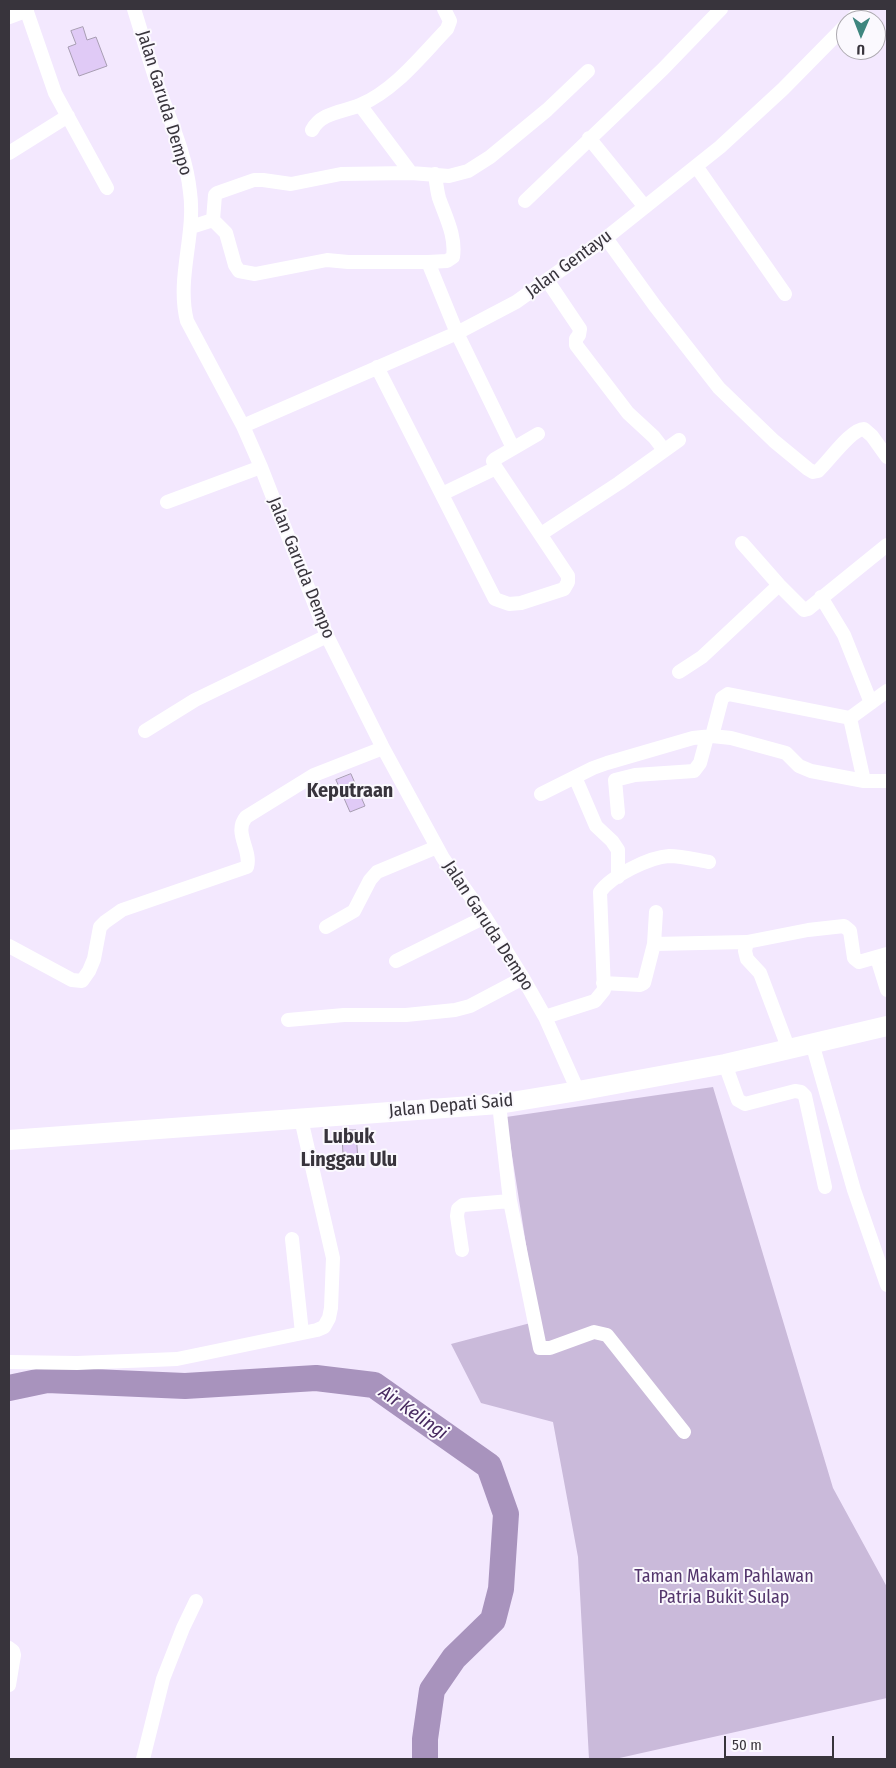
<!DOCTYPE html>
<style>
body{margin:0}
#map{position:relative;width:896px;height:1768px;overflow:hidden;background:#f3e8fe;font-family:"Fira Sans Condensed",sans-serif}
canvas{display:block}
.frame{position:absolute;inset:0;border:10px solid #38343c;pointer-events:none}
.north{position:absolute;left:836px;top:10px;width:50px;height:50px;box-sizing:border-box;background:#fbf9fe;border:1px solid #adaab0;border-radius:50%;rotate:181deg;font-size:14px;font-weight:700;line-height:20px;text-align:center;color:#38343c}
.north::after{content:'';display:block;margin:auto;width:18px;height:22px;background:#3f867f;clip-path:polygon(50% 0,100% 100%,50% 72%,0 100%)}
.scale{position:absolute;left:724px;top:1736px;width:110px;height:22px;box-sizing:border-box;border:2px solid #38343c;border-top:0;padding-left:6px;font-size:15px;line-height:18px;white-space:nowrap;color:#38343c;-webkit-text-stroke:4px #fbf9fe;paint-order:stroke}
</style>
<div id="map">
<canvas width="896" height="1768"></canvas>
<div class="frame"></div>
<div class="north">U</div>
<div class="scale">50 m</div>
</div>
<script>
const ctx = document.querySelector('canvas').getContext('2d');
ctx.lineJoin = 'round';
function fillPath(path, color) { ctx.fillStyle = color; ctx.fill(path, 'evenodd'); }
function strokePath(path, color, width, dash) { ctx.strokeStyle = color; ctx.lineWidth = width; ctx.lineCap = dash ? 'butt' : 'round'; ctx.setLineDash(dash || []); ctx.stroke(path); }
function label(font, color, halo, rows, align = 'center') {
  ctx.font = font + ' "Fira Sans Condensed",sans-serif'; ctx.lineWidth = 4; ctx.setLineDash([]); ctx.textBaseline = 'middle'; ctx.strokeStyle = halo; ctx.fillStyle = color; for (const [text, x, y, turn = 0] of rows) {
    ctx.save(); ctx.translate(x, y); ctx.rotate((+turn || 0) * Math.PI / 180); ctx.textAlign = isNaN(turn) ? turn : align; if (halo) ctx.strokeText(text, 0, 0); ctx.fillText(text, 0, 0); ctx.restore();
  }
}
fillPath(new Path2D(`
 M713 1087 833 1488 887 1587V1698L615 1759H589L578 1557 553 1422 481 1403 451 1344 538 1321 506 1117Z`), '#cabada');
strokePath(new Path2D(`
 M9 1388 47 1380 185 1386 316 1378 374 1385 489 1466 506 1514 501 1589 493 1620 454 1658 432 1690 425 1739V1759`), '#a893bd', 26);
const building = new Path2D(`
 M83 27 87 40 96 37 107 66 79 76 68 47 76 44 71 31Z
 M351 774 365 806 350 812 336 780Z
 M342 1130H356L358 1162 344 1163Z`);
fillPath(building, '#e0caf6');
strokePath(building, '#a79db2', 1);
strokePath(new Path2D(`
 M26 9 55 93 107 188
 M134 9C142 34 149 60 158 86 170 121 186 154 190 192 196 235 176 278 187 321L243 426 261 467 327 636 382 746 443 858 485 917 523 978 545 1017 578 1091
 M851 20 862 9
 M360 105 411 173
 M312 130C321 112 344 112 360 105 395 90 421 56 447 29L450 21 444 9
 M589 138 645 207
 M9 153 68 116
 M696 166 785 294
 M525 201 663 69 721 9
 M213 220 226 233 235 265 239 271 255 274 327 260 348 262H428L457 333 513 448
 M191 227 213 220 215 195 217 193 254 180H263L291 184 341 174 411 173 449 176 468 171 490 157 547 110 588 71
 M606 238 655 306 719 388 774 441 808 469 813 472 818 471C829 461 851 429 864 429L872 436 887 457
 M428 262 447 261 453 257C456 236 446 218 439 198 437 191 436 182 435 174
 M547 280 580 329 579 335 576 339V345L628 413 654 437 664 450
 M377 367 495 599 509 604 521 603 564 589 568 582V576L496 468
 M243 426 457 333 516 302 606 238 720 147 783 89 846 25
 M442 494 496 468 493 461 495 459 538 434
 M167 502 261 467
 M541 534 619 483 679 440
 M742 543 779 585 804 610 808 609 887 545
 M821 597 844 635 871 703
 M679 672 702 657 779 585
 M850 718 864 781
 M145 731 195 700 327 636
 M712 736 722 698 728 694 850 718 887 691
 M575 777 596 826 612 841 618 850V877
 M541 794 593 768 607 763 693 738 712 736 731 738 786 753 799 766 811 771 864 781H887
 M618 813 615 780 635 775 694 771 700 763 707 737
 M656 912 654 944 747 942 808 930 844 926 850 931 854 958 859 962 887 954
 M326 927 354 911 370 880 377 872 437 847
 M747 942 745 951 747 959 760 973 789 1050
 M9 946 72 980 82 981 89 971 94 959 100 927 105 922 122 910 247 867C252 850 233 833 246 817L314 775 383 748
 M877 958 887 990
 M396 961 485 917
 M603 983 640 985 644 983 654 944
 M545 1017 595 1001 604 990 600 892C611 876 650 857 669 856 682 856 697 860 709 862
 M288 1020 344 1015H406L455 1010 470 1006 523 978
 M812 1043 854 1190 887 1285
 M725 1064 738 1100 745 1104 795 1091 801 1092 805 1096 825 1187
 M499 1104 510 1201 540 1348H550L594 1332 607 1335 684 1432
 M292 1239 302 1333
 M462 1250 457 1216 458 1209 463 1205 510 1201
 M9 1362 77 1363 177 1359 317 1330 324 1327 329 1318 331 1308 333 1258 301 1119
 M9 1648 13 1651 14 1655 9 1685
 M143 1759 163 1679 183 1628 196 1601`), '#fff', 14);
strokePath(new Path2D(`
 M9 15 25 9`), '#fff', 18);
strokePath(new Path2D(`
 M9 1140 499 1104 578 1091 725 1064 887 1026`), '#fff', 20);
label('18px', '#38343c', '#fbf9fe', [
 ["Jalan Garuda Dempo",164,103,73],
 ["Jalan Gentayu",569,264,-36],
 ["Jalan Garuda Dempo",301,568,68],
 ["Jalan Garuda Dempo",488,926,57],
 ["Jalan Depati Said",451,1106,-5]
]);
label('18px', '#53356c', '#fbf9fe', [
 ["Taman Makam Pahlawan",724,1577],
 ["Patria Bukit Sulap",724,1598]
]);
label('italic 19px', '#482a60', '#fbf9fe', [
 ["Air Kelingi",413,1413,35]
]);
label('bold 20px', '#38343c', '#fbf9fe', [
 ["Keputraan",350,791],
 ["Lubuk",349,1137],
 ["Linggau Ulu",349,1160]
]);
</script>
